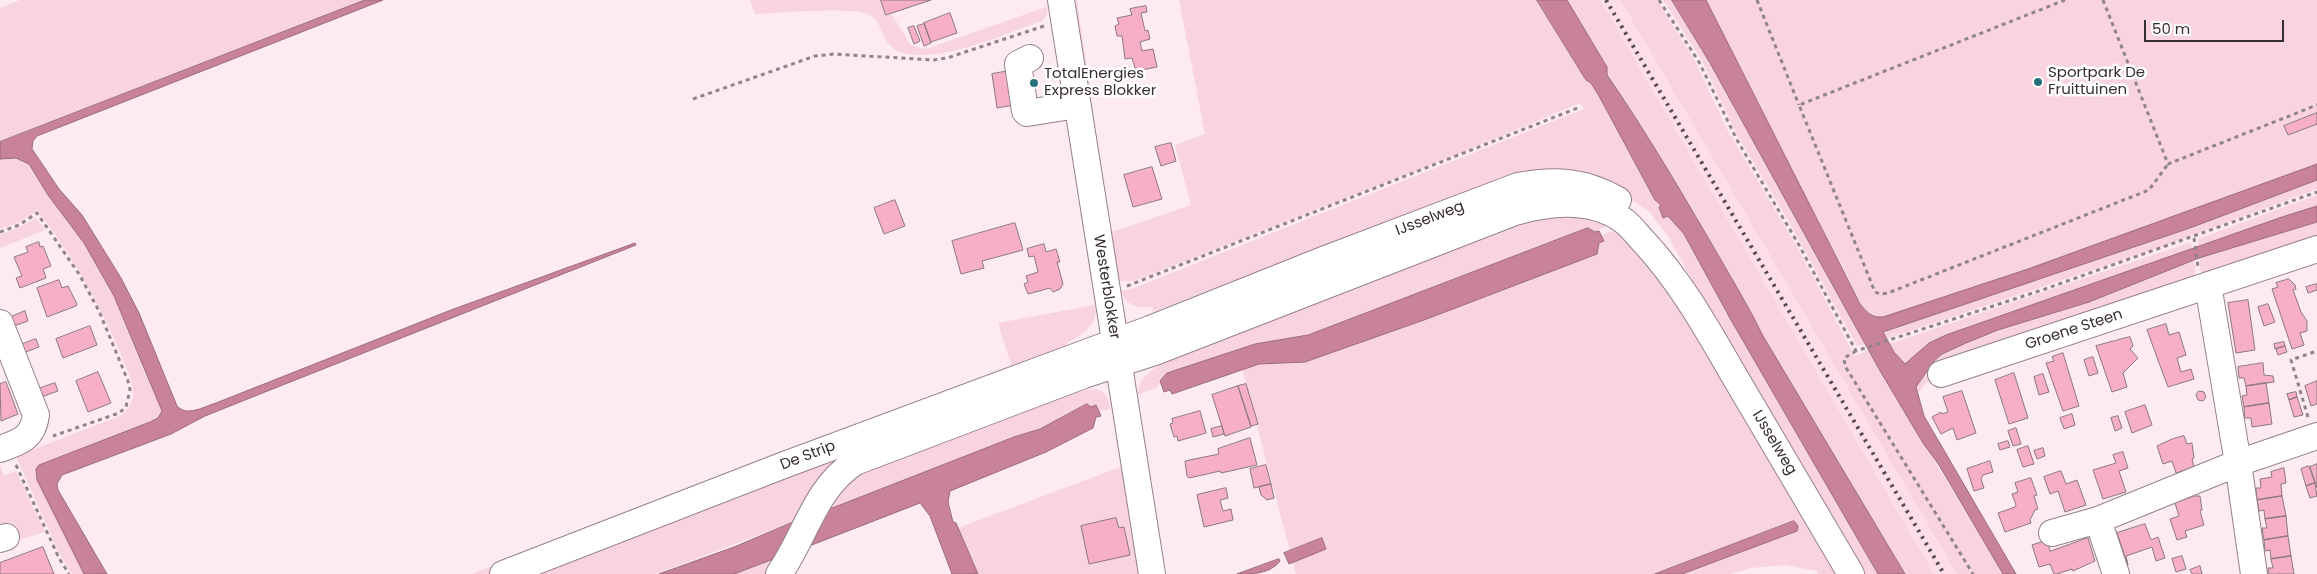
<!DOCTYPE html>
<style>
body{margin:0}
#map{position:relative;width:2317px;height:574px;overflow:hidden;background:#fdebf1;font-family:Poppins,sans-serif}
canvas{display:block}
.scale{position:absolute;left:2144px;top:20px;width:140px;height:22px;box-sizing:border-box;border:2px solid #372e31;border-top:0;padding-left:6px;font-size:15px;line-height:18px;white-space:nowrap;color:#372e31;-webkit-text-stroke:4px #fff;paint-order:stroke}
</style>
<div id="map">
<canvas width="2317" height="574"></canvas>
<div class="scale">50 m</div>
</div>
<script>
const ctx = document.querySelector('canvas').getContext('2d');
ctx.lineJoin = 'round';
function fillPath(path, color) { ctx.fillStyle = color; ctx.fill(path, 'evenodd'); }
function strokePath(path, color, width, dash) { ctx.strokeStyle = color; ctx.lineWidth = width; ctx.lineCap = dash ? 'butt' : 'round'; ctx.setLineDash(dash || []); ctx.stroke(path); }
function label(font, color, halo, rows, align = 'center') {
  ctx.font = font + ' Poppins,sans-serif'; ctx.lineWidth = 5; ctx.setLineDash([]); ctx.textBaseline = 'middle'; ctx.strokeStyle = halo; ctx.fillStyle = color; for (const [text, x, y, turn = 0] of rows) {
    ctx.save(); ctx.translate(x, y); ctx.rotate((+turn || 0) * Math.PI / 180); ctx.textAlign = isNaN(turn) ? turn : align; if (halo) ctx.strokeText(text, 0, 0); ctx.fillText(text, 0, 0); ctx.restore();
  }
}
fillPath(new Path2D(`
 M1600 0H1620L1957 574H1934Z`), '#fddee7');
fillPath(new Path2D(`
 M20 0H365L0 142V8Z
 M750 0H881L886 16 892 15 911 45 926 49 1049 6 1045 18 1041 21C1004 34 942 63 904 53 879 47 886 25 870 15 854 6 776 13 755 14Z
 M1069 0H1077L1093 110 1086 109Z
 M1179 0H1537L1585 80 1591 83 1599 96 1655 200 1661 205 1659 208 1663 217 1668 216 1684 234 1731 320 1878 574H1862L1710 313 1668 236 1649 212 1620 191 1298 256 1153 312 1152 306C1138 310 1126 305 1121 291L1134 288 1584 109 1580 103 1453 156 1134 281H1119L1111 231H1115L1191 205 1175 145 1205 134Z
 M1567 0H1600L1934 574H1905L1763 336C1749 307 1732 281 1717 253 1682 192 1647 133 1607 75V67Z
 M1620 0H1657L1695 61 1728 131 1796 245 1855 356 1868 350 2003 574H1957Z
 M1663 0H1672L1710 63 1865 344 1857 346 1788 220 1737 135 1701 59Z
 M1706 0H2317V164L2028 269 1883 317C1871 318 1867 312 1860 304Z
 M9 157 22 160 29 164 48 195 84 243 114 296 162 411 158 418 150 422 39 465 36 469 37 480 84 574H72L58 551 16 456 120 416C129 410 134 401 133 390 132 379 126 367 122 357 100 304 72 255 37 210L20 222 0 229V159Z
 M2317 180V189L2161 247 1886 339 1882 332 2190 228Z
 M2317 195V206L2198 247V239Z
 M1545 210 1612 223 1595 232 1588 229 1308 335 1255 344 1167 373 1157 387 1138 395C1138 377 1152 370 1165 362L1163 357Z
 M36 218 45 230 0 248V235L22 226Z
 M2317 222V241L2202 279 2199 258Z
 M1621 228 1652 259 1839 574H1817L1818 571 1785 565 1751 568 1731 574H1682L1712 562 1793 521 1655 574H1296L1293 562 1326 549 1322 538 1290 551 1242 369 1259 364 1305 362 1424 320 1599 243 1604 241 1602 235Z
 M2191 242 2192 249 1946 335 1905 365 1889 344Z
 M2194 260 2196 281 1942 365 1918 393 1916 387 1934 361 1942 354 1966 343 1998 330 2089 302Z
 M1095 305C1100 325 1080 335 1066 344L1068 349 490 574H472L1011 365 998 323Z
 M1075 360 852 455 803 518 656 574H517Z
 M1077 386 1079 392C1098 386 1106 388 1111 409L1098 411 1096 405 1091 407 1087 404 1040 429 1014 437 822 512 844 479Z
 M0 465 4 476 16 471 45 532 12 542 0 532Z
 M1123 466 1141 574H978L958 528Z
 M784 555 772 574H734Z`), '#f9d3df');
const water = new Path2D(`
 M365 0H383L37 136 33 141 32 149 59 189 82 215 121 278 139 313 177 406C187 417 203 407 216 403L451 310 635 243 636 245 260 394 205 416 171 434 62 475 57 484 58 490 107 574H84L37 480 36 469 39 465 150 422 158 418 162 411 114 296 84 243 48 195 29 164 16 158 0 159V142Z
 M1537 0H1567L1607 67V75C1647 133 1682 193 1717 253 1733 281 1749 307 1763 336L1905 574H1878L1731 320 1684 234 1668 216 1663 218 1659 207 1661 205 1655 200 1599 96 1591 83 1586 80Z
 M1672 0H1706L1860 304C1867 312 1871 318 1883 317L2028 269 2317 164V180L2190 228 1883 332 1894 352 1905 364 1929 343 1946 335 2282 217 2317 206V222L2199 258 2089 302 1998 330 1966 343 1942 354 1934 361 1916 387 1924 416 2016 574H2003L1939 465 1923 443 1879 369 1710 63Z
 M1588 228 1595 232 1599 231 1604 241 1599 243 1597 254 1424 320 1305 362 1259 364 1172 394 1170 390 1164 392 1160 381 1167 373 1255 344 1308 335Z
 M1087 404 1091 407 1096 405 1101 416 1096 417 1093 428 1046 452 950 491 948 502 953 522 956 523 978 574H952L930 516 920 503 804 548 822 512 1014 437 1040 429Z
 M803 518 784 555 734 574H659L734 547Z
 M1794 521 1798 526 1797 531 1682 574H1655Z
 M1322 538 1326 549 1289 564 1284 553Z
 M1279 559 1280 561C1270 574 1253 574 1237 574Z`);
fillPath(water, '#c8839b');
strokePath(water, '#9c6a7b', 1);
const building = new Path2D(`
 M881 0H931L886 15Z
 M1146 6 1147 12 1141 13 1145 31 1148 30 1150 39 1140 42 1142 51 1153 49 1157 67 1136 71 1132 58 1125 59 1122 36H1117L1115 26 1119 24 1117 18 1132 15 1130 9Z
 M950 13 957 33 931 42 924 23Z
 M924 24 931 43 924 46 917 26Z
 M914 26 920 41 914 44 908 28Z
 M1009 71 1014 105 997 108 992 74Z
 M2317 113V124L2288 135 2284 126Z
 M1171 143 1176 161 1161 166 1155 147Z
 M1152 167 1162 199 1133 207 1124 175Z
 M895 200 905 226 884 234 874 208Z
 M1015 223 1023 250 982 261 984 268 961 274 952 241Z
 M39 242 40 247 43 246 51 266 43 269 46 278 20 288 16 278 22 276 14 257 28 252 26 247Z
 M1044 244 1046 252 1056 249 1060 262H1057L1063 284 1060 289 1053 292 1050 288 1028 294 1024 284 1028 282 1026 276 1038 272 1034 256 1029 257 1027 249Z
 M2289 279 2295 285 2296 289 2293 290 2301 312 2307 321V331L2300 333 2304 345 2292 349 2272 289 2278 287 2276 283Z
 M59 280 62 288 68 286 77 304 76 306 47 317 37 288Z
 M2317 284V290L2308 293 2306 287Z
 M2248 300 2255 350 2236 353 2228 303Z
 M2268 304 2275 322 2264 326 2258 307Z
 M25 311 28 321 14 326 11 317Z
 M2166 324 2169 335 2179 332 2186 355 2177 358 2181 372 2191 369 2194 379 2168 387 2147 330Z
 M90 326 97 345 63 358 56 339Z
 M2130 337 2133 346 2130 349 2138 358 2123 373 2127 387 2112 392 2096 346Z
 M36 339 39 347 23 353 20 345Z
 M2284 342 2285 346 2275 349 2274 344Z
 M2285 346 2287 352 2278 355 2276 349Z
 M2063 353 2079 406 2063 411 2046 363 2054 361 2052 357Z
 M2093 357 2098 373 2089 376 2084 360Z
 M2263 363 2264 375 2273 376 2274 382 2246 386 2244 378H2239L2238 367Z
 M98 372 111 403 88 412 76 381Z
 M2014 373 2028 418 2009 424 1995 380Z
 M2043 374 2049 392 2039 395 2034 377Z
 M2317 381V404L2311 406 2305 386Z
 M6 382 18 414 1 421 0 384Z
 M55 383 58 391 41 397 38 389Z
 M2266 383 2269 403 2244 407 2242 396 2247 395 2246 386Z
 M1246 384 1258 424 1251 426 1238 386Z
 M1238 386 1251 427 1225 436 1212 395Z
 M1962 391 1976 433 1957 440 1953 428 1941 434 1932 417 1941 412 1942 414 1948 412 1943 397Z
 M2199 391 2204 392 2206 397 2203 401 2198 400 2196 395Z
 M2296 392 2297 397 2289 400 2287 394Z
 M2297 397 2303 415 2294 417 2289 400Z
 M2269 403 2272 424 2252 427 2251 418H2245L2244 407Z
 M2145 405 2152 425 2132 433 2125 412Z
 M1200 411 1206 433 1178 441 1177 436 1174 437 1170 424 1173 423 1172 419Z
 M2072 414 2075 425 2064 429 2060 418Z
 M2118 416 2122 428 2115 431 2111 418Z
 M1222 426 1224 434 1213 437 1211 429Z
 M2016 428 2021 444 2013 446 2008 431Z
 M2184 436 2187 444 2192 443 2194 458 2192 459 2194 467 2176 473 2172 461 2163 464 2157 446 2172 439Z
 M1250 438 1257 465 1221 473 1220 471 1189 478 1187 476 1185 461 1219 454 1218 449Z
 M2008 441 2010 447 2000 450 1998 444Z
 M2028 446 2034 464 2023 467 2017 450Z
 M2043 448 2045 456 2037 459 2034 451Z
 M2123 452 2128 468 2119 471 2126 492 2103 499 2093 470 2116 463 2113 455Z
 M1990 461 1993 472 1983 475 1981 479 1984 488 1974 491 1967 469Z
 M2317 464V488L2310 467Z
 M1266 465 1271 484 1254 488 1250 469Z
 M2309 466 2315 483 2306 486 2301 469Z
 M2284 468 2286 483 2281 484 2282 496 2257 500 2256 488H2261L2260 479 2272 477 2271 472Z
 M2061 471 2066 484 2077 480 2086 505 2065 512 2058 491 2050 494 2044 477Z
 M2031 478 2037 495 2034 496 2038 509 2035 510 2030 520 2031 523 2005 532 1998 513 2015 507 2016 505 2012 494 2018 492 2015 483Z
 M2315 483 2317 496 2310 498 2306 486Z
 M1271 484 1274 498 1267 500 1261 495 1259 487Z
 M1226 488 1228 498 1220 500 1223 511 1231 509 1233 520 1204 527 1197 495Z
 M2195 496H2200L2202 510 2200 511 2204 525 2185 531 2187 537 2177 540 2170 519 2179 516 2175 503Z
 M2282 496 2286 516 2265 519 2264 510 2259 511 2257 500Z
 M2286 516 2288 536 2264 540 2262 528H2267L2265 519Z
 M1116 518 1119 528 1124 527 1130 555 1089 564 1081 526Z
 M2145 524 2151 540 2158 537 2165 558 2156 561 2152 547 2126 556 2128 565 2117 533Z
 M2288 536 2291 556 2271 559 2270 550 2265 551 2264 540Z
 M2088 538 2095 561 2073 571 2072 569 2057 574H2054L2050 564 2039 567 2032 545 2047 540 2050 551Z
 M43 547 54 574H0V563Z
 M2182 556 2186 569 2176 572 2172 559Z
 M2291 556 2294 574H2269L2268 568H2273L2271 559Z
 M2200 566 2202 574H2192L2190 570Z`);
fillPath(building, '#f7afc7');
strokePath(building, '#8b787d', 1);
const minor = new Path2D(`
 M1061 0 1152 574
 M1030 58 1018 64 1025 111 1027 113 1077 105
 M2208 285 2238 463 2254 574
 M0 323 36 415C33 438 20 442 0 449
 M1941 374 2317 249
 M2098 520 2116 574
 M2052 533 2098 520 2238 463 2317 436
 M0 539 6 537
 M503 574 784 465 1150 329 1323 260 1518 186C1556 179 1584 181 1618 200
 M779 574C806 536 814 489 855 462L1084 375 1155 352 1515 212C1550 202 1593 198 1624 221 1632 227 1638 236 1645 243 1680 281 1706 327 1732 372 1772 439 1811 507 1851 574`);
strokePath(minor, '#958287', 28);
strokePath(new Path2D(`
 M1659 0 1699 62 1737 140 1799 245 1856 351 2045 289 2317 192
 M1757 0 1799 105
 M2065 0 1799 105 1875 292 1881 294 1888 293 2149 190 2168 164
 M2103 0 2168 164 2317 105
 M693 99 815 56 834 54 933 60 947 58 1044 26
 M0 232 19 225 37 213 79 274 99 311 128 381 130 390 126 407 119 413 53 436
 M2194 238 2198 267
 M1127 286 1580 107
 M1856 351 1844 358 1845 366 1973 574
 M2308 417 2291 360 2317 351
 M16 465 59 558 69 574`), '#918489', 3, [4, 4]);
strokePath(minor, '#fff', 26);
strokePath(new Path2D(`
 M1606 0 1944 574`), '#554b4e', 4, [2.5, 5]);
for (const [x, y, r, color] of [
 [2038,82,5,"#28717b"],
 [1034,83,5,"#28717b"]
]) { const dot = new Path2D(); dot.arc(x, y, r, 0, 2 * Math.PI); ctx.fillStyle = color; ctx.fill(dot); strokePath(dot, '#fff', 2); }
label('15px', '#372e31', '#fff', [
 ["Sportpark De",2048,73],
 ["Fruittuinen",2048,90],
 ["TotalEnergies",1044,74],
 ["Express Blokker",1044,91]
], 'left');
label('15px', '#372e31', '#fff', [
 ["IJsselweg",1430,219,-21],
 ["Westerblokker",1106,287,81],
 ["Groene Steen",2074,330,-18],
 ["IJsselweg",1774,443,59],
 ["De Strip",808,456,-21]
]);
</script>
